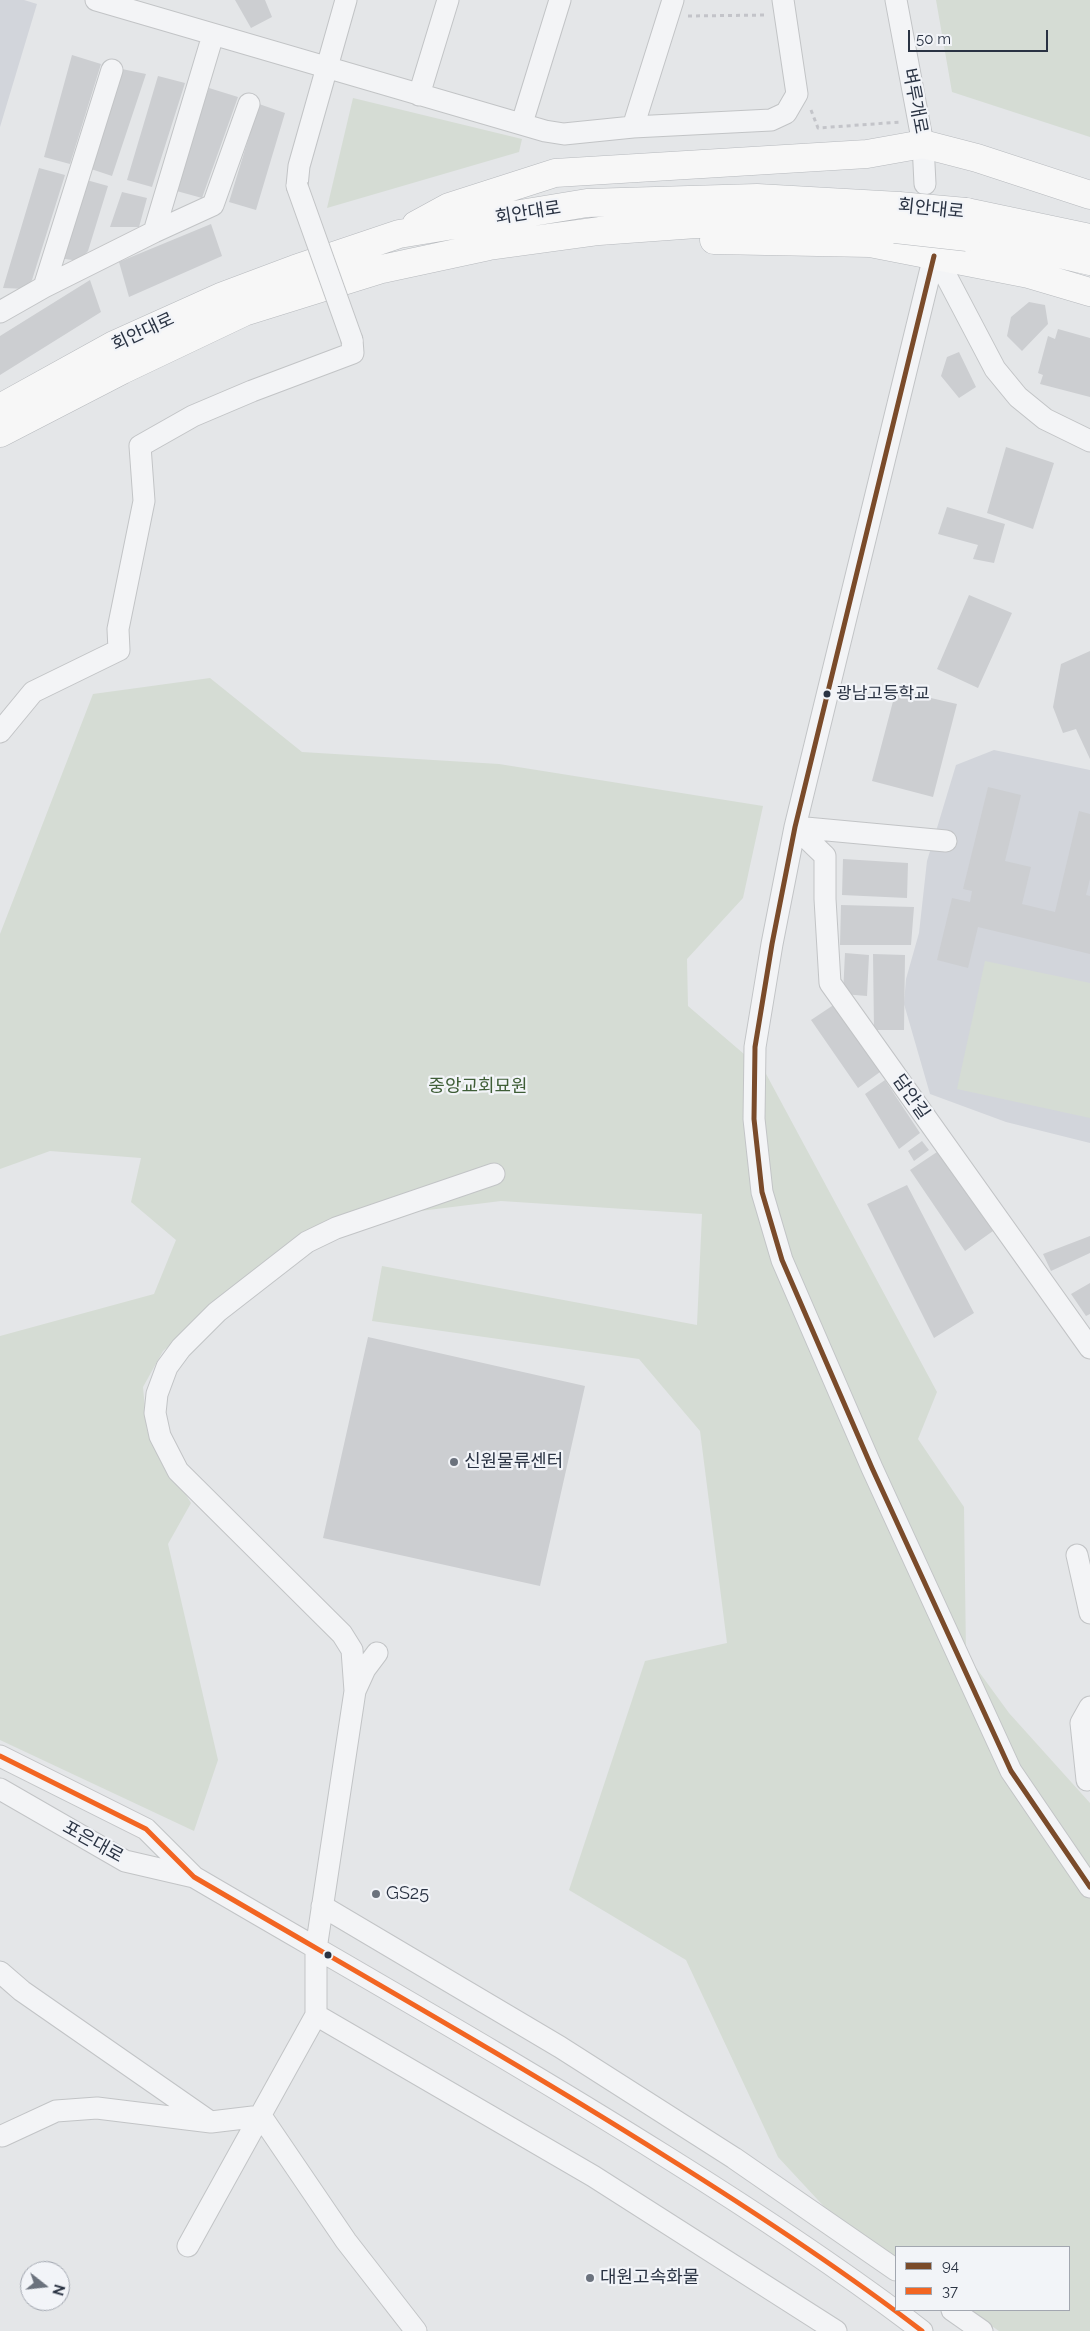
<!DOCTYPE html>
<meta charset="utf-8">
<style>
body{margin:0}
#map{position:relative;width:1090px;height:2331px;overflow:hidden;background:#e4e6e8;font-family:Raleway,sans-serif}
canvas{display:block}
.legend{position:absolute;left:895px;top:2246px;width:175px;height:65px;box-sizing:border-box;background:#f2f4f8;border:1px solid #a2a7b0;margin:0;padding:6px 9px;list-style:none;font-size:15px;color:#2a3343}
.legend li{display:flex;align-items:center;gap:10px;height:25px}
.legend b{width:25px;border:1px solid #a2a7b0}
.north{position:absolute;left:20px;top:2261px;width:50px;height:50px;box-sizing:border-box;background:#f2f4f8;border:1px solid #a2a7b0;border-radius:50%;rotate:106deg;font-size:14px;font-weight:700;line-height:20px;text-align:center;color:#2a3343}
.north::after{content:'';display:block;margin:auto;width:18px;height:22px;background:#6b727d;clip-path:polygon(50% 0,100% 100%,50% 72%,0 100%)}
.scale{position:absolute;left:908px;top:30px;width:140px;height:22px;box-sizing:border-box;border:2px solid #2a3343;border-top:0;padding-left:6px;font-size:15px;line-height:18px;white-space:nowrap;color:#2a3343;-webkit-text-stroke:4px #f2f4f8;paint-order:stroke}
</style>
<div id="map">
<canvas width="1090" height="2331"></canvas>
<ul class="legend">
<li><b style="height:6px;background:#7a4b2a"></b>94</li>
<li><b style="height:6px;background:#f26522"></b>37</li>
</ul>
<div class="north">N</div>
<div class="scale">50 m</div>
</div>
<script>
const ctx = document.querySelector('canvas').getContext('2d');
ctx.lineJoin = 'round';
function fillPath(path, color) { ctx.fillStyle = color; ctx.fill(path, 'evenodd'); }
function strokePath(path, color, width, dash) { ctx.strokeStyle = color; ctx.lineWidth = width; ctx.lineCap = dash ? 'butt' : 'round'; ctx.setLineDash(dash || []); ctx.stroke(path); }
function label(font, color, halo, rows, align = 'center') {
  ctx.font = font + ' Raleway,"Noto Sans KR",sans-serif'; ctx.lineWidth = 4.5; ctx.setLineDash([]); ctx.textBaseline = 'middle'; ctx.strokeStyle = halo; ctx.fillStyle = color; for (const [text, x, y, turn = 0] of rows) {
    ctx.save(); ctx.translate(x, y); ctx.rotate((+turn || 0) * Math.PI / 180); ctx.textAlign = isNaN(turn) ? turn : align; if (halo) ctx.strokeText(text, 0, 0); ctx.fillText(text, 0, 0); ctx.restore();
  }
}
fillPath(new Path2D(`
 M0 0H24L37 4 0 127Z
 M994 750 1090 770V1143L1006 1122 930 1094 904 1004 906 979 919 933 927 861 956 765Z`), '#d2d5db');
fillPath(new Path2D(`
 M936 0H1090V137L952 92Z
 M353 98 522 139 519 152 327 208Z
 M210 678 302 752 499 764 763 806 743 898 687 959 688 1006 765 1072 937 1392 918 1439 964 1507 966 1654 1009 1713 1090 1803V2331H999L968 2310H1069V2247H896V2259L830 2213 778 2157 686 1960 569 1890 645 1661 727 1643 700 1431 639 1359 372 1321 382 1266 697 1325 702 1214 501 1201 420 1211 329 1241 282 1249 163 1351 143 1387 147 1431 191 1503 168 1544 218 1760 194 1831 0 1740V1336L154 1294 176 1240 131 1202 141 1158 50 1151 0 1169V934L93 694Z
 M985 961 1090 983V1118L957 1089Z`), '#d5dcd4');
fillPath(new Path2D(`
 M235 0H265L272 17 251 28Z
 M72 55 101 64 70 164 44 157Z
 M122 69 146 74 112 176 88 168Z
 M158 76 185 83 152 187 127 180Z
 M209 88 238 97 202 198 173 190Z
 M259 104 285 113 256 210 229 202Z
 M39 168 65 175 32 280 27 289 3 288Z
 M83 179 108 186 88 251 79 261 59 258Z
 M122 192 147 198 139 227H110Z
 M211 224 222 256 129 297 119 262Z
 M90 280 101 312 0 375V336Z
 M1029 302 1045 305 1048 324 1022 351 1007 336 1011 317Z
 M1058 329 1090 338V397L1040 384 1043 375 1038 373 1048 336 1055 339Z
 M959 352 976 387 959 398 941 376 947 357Z
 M1006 447 1054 463 1033 529 987 513Z
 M947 507 1005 524 994 563 973 559 978 545 938 534Z
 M969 595 1012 613 978 688 937 669Z
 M1090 651V759L1076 729 1063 733 1053 707 1061 664Z
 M896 690 957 704 933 797 872 781Z
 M988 787 1021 795 1005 861 1031 867 1022 904 1055 912 1079 811 1090 814V879L1086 895 1090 896V954L978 927 968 968 937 960 952 898 970 902 972 891 963 889Z
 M843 859 908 863 907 898 842 895Z
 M841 905 914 907 911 945H840Z
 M845 953 869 955 867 996 843 994Z
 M873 954 905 955 904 1030H874Z
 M835 1004 880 1072 858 1088 811 1020Z
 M885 1080 920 1133 899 1149 865 1094Z
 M922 1141 929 1150 914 1161 908 1151Z
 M937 1152 993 1231 965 1251 910 1170Z
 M907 1185 974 1313 934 1338 867 1204Z
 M1090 1236V1253L1051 1271 1043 1254Z
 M1090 1283V1314L1086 1316 1071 1294Z
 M368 1337 585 1386 540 1586 323 1538Z`), '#ccced1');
const minor = new Path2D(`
 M96 0 545 131 564 134 633 127 771 120 786 113 797 94 783 0
 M896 0 923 144 925 184
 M419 95 448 0
 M522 123 560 0
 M633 127 673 0
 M297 186 299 166 346 0
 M154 232 213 205 249 104
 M933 251 995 369 1018 397 1045 419 1090 441
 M934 256 795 827 772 944 755 1047 754 1119 762 1192 782 1260 872 1468 1011 1771 1090 1887
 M44 287 112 70
 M0 312 44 287 154 232 213 35
 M0 732 33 692 119 650 118 629 144 501 140 446 193 416 252 391 353 353 352 340
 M795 827 825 856V899L830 983 1090 1348
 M795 827 946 841
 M1077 1555 1090 1613
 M355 1691 352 1650 342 1634 178 1471 160 1436 155 1413 157 1394 167 1367 181 1348 217 1312 307 1242 336 1228 494 1174
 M0 1756 146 1829 194 1877C351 1969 511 2059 665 2156 753 2211 840 2268 922 2331
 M1087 1780 1081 1723 1090 1707
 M0 1789 125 1861 194 1877
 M322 1906 560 2047 734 2158 896 2270
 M0 1972 22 1991 209 2121
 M316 2015 593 2176 836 2331
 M2 2136 56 2111 97 2108 211 2122 261 2116 346 2241 416 2331
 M188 2246 316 2015V1949L355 1691 365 1669 377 1653
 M952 2310 982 2331`);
const highway = new Path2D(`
 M966 212 1090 238
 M416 225 449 207 555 173 867 154 923 144 977 158 1090 195
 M967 237 1043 250 1090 261
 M714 240 870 243 1029 274 1090 292
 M0 408 114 345 223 296 295 269 399 234 587 203 757 198 899 206
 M0 433 122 370 244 312 382 269 489 246 599 231 710 223 771 221 895 229`);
strokePath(minor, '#c2c4c6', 23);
strokePath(highway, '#b6b9bd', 29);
strokePath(new Path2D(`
 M688 16 767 15
 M811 110 818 128 901 122`), '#c3c4c9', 3, [4, 4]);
strokePath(minor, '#f3f4f6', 21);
strokePath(highway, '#f7f7f7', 28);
const minorBridge = new Path2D(`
 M297 186 352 340`);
const highwayBridge = new Path2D(`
 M899 206 966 212
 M895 229 967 237`);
strokePath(minorBridge, '#c2c4c6', 23, []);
strokePath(highwayBridge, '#b6b9bd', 29, []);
strokePath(minorBridge, '#f3f4f6', 21);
strokePath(highwayBridge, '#f7f7f7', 28);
strokePath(new Path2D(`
 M934 256 795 827 772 944 755 1047 754 1119 762 1192 782 1260 872 1468 1011 1771 1090 1887`), '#7a4b2a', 5);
strokePath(new Path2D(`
 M0 1756 146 1829 194 1877C351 1969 511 2059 665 2156 753 2211 840 2268 922 2331`), '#f26522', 5);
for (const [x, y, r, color] of [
 [827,694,4.5,"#2a3343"],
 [454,1462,5,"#6b727d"],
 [376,1894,5,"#6b727d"],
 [328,1955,4.5,"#2a3343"],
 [590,2278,5,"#6b727d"]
]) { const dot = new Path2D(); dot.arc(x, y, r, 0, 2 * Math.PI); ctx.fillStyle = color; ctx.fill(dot); strokePath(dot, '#f2f4f8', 2); }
label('17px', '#2a3343', '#f2f4f8', [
 ["광남고등학교",836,694]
], 'left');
label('18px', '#2a3343', '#f2f4f8', [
 ["벼루개로",915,101,79],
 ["회안대로",931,209,6],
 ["회안대로",528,213,-9],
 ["회안대로",143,332,-25],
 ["담안길",911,1097,55],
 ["포은대로",93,1842,29]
]);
label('18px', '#3f5e37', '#f2f4f8', [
 ["중앙교회묘원",478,1087]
]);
label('18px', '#2a3343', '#f2f4f8', [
 ["신원물류센터",464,1462],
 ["GS25",386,1894],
 ["대원고속화물",600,2278]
], 'left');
</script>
